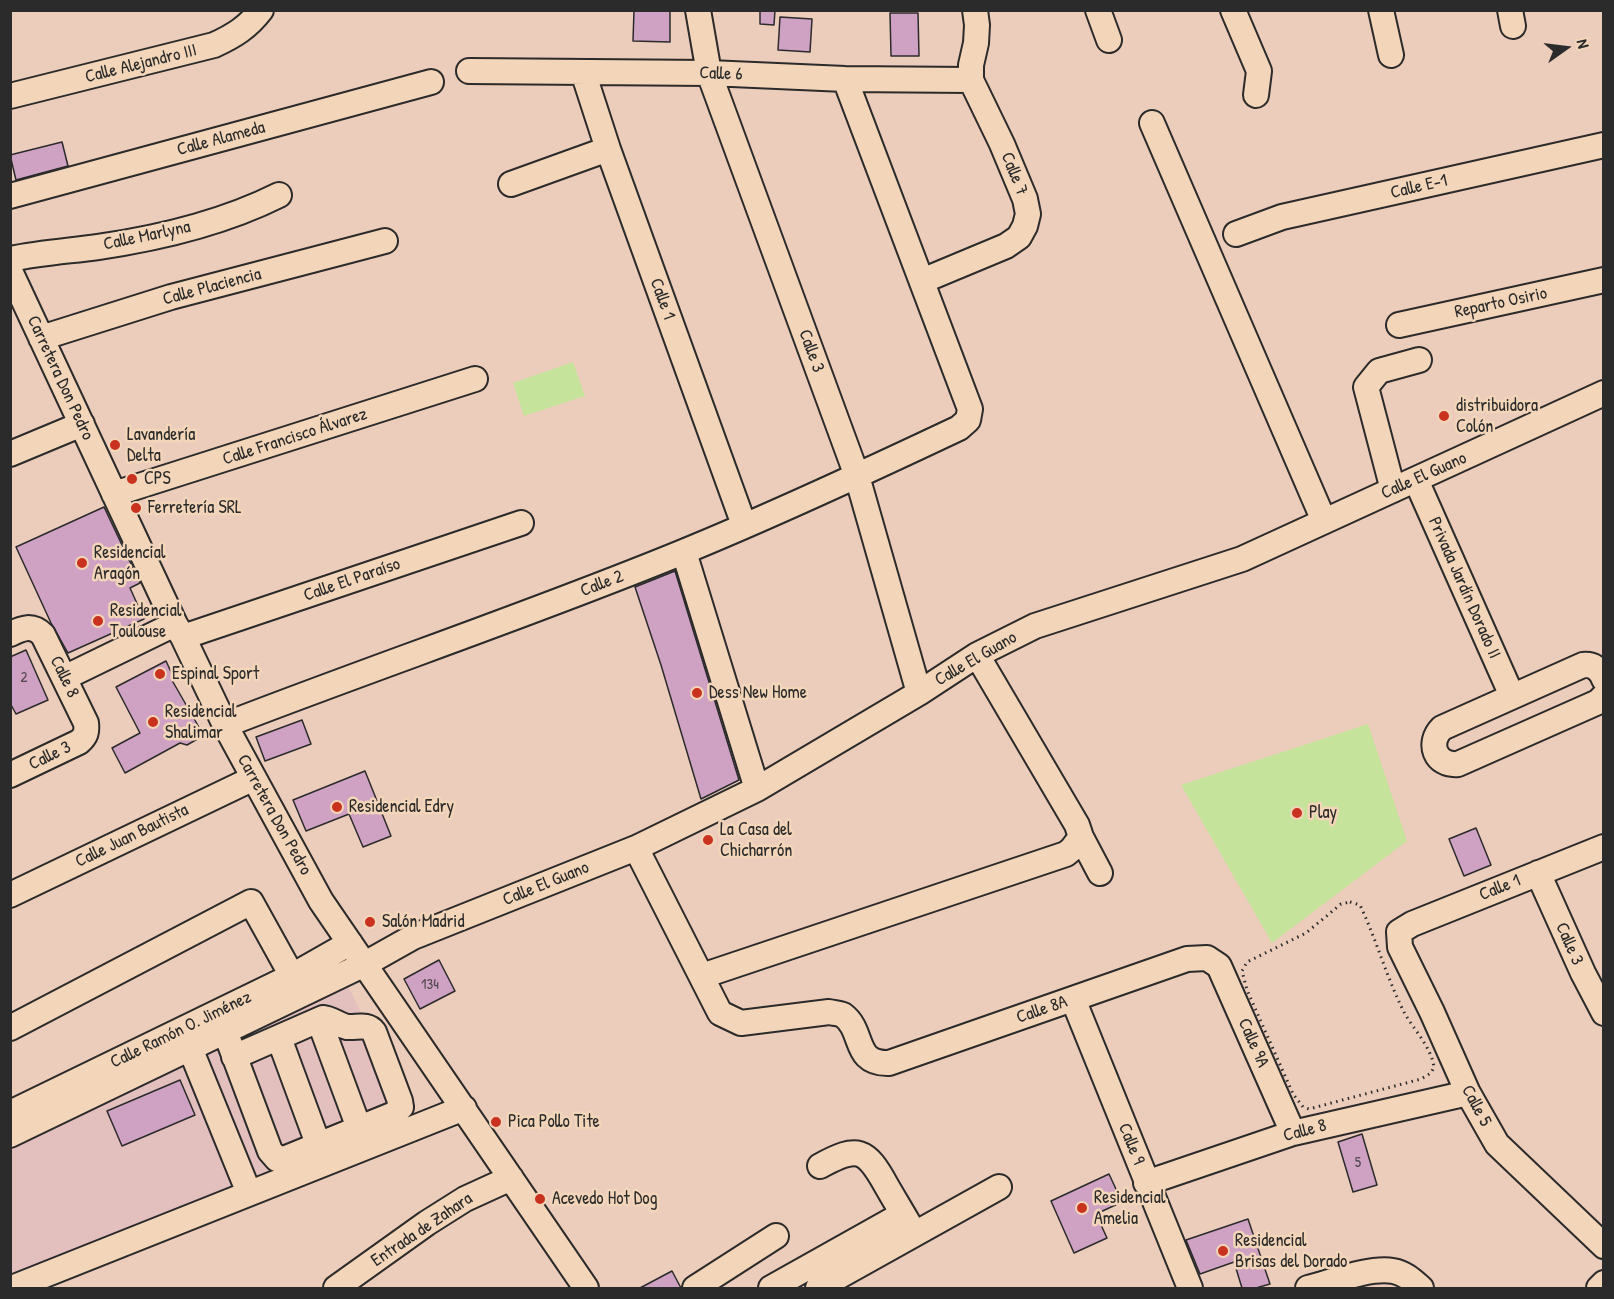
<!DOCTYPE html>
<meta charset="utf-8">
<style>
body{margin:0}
#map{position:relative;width:1614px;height:1299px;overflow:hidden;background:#ecccbb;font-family:"Patrick Hand",sans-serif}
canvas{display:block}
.frame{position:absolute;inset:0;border:12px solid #2b2b2b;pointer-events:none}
.north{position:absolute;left:1536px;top:18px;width:60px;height:60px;-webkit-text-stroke:4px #f3d6b9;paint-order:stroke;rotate:76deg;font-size:16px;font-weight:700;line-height:24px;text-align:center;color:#2b2b2b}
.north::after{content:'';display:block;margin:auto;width:21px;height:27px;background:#2b2b2b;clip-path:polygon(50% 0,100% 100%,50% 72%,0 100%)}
</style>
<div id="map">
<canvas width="1614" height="1299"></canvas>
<div class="frame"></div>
<div class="north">N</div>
</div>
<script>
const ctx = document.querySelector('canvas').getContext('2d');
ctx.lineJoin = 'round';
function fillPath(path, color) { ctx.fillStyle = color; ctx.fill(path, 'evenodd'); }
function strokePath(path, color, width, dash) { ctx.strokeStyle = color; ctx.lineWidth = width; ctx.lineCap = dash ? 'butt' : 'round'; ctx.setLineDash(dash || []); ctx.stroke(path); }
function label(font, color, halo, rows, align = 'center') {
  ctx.font = font + ' "Patrick Hand",sans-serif'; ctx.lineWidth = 5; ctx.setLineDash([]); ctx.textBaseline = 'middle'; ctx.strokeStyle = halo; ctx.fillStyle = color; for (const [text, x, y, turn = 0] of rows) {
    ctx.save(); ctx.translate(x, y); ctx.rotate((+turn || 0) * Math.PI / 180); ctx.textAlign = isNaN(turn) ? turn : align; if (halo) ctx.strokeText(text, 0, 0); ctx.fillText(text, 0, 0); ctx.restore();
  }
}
fillPath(new Path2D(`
 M339 967 406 1108 31 1288H11V1125Z`), '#e3bfbd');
fillPath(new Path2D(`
 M573 362 585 396 524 416 513 383Z
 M1368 724 1407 841 1272 943 1181 785Z`), '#c6e39b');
const building = new Path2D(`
 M634 10H670V42L633 41Z
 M760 10H775L774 25 760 24Z
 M890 13H918L919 56H891Z
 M780 17 812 19 810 52 778 50Z
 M62 142 68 166 16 180 10 155Z
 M104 507 140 583 130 588 144 619 68 653 51 623 16 547Z
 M675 571 739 780 701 799 661 665 635 587Z
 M26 650 48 700 16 714 10 703V657Z
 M166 661 172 674 173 682 200 729 201 737 187 745 180 743 125 773 112 748 140 733 116 687Z
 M302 720 311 744 265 761 256 737Z
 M365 771 391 836 363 847 349 814 306 831 293 800Z
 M1476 828 1491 865 1464 876 1449 839Z
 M439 960 455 991 420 1009 404 979Z
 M180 1080 195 1115 122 1146 107 1111Z
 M1362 1134 1377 1185 1353 1192 1338 1142Z
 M1109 1174 1122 1202 1096 1214 1107 1238 1074 1253 1051 1201Z
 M1248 1219 1270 1284 1256 1288H1242L1234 1262 1200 1274 1186 1240Z
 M672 1271 681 1288H640Z`);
fillPath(building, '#cfa2c3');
strokePath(building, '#2b2b2b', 1.5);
const minor = new Path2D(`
 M698 10 709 73 857 476 919 693
 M1098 10 1109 40
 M1233 10 1259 71 1256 95
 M1381 10 1391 55
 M1510 10 1513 26
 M469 71 709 73 845 79 971 80
 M583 72 608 149 744 525
 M10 96 214 45C234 36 248 27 261 10
 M1152 123 1324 521
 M511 184 608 149
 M10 196 431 82
 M1236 234 1282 217 1604 145
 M10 259C40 253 68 251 98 247 160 238 223 223 279 195
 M10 271 175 624 183 637 225 725 321 901 586 1288
 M922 281 1006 246 1019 237 1025 226 1028 214 1025 199 1002 144 971 80V65L976 43 977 25 975 10
 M1399 325 1604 280
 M41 338 171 297 385 241
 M10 454 82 424
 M1416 480 1512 696
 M1393 490 1366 387 1379 371 1419 360
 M114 494 475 379
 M684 552 757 789
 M10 634C23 628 32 624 43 635L86 723C87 732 86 736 79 742L10 775
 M183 637 521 523
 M977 655 1077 825 1081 837 1100 873
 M64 678 175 624
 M1604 679C1600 669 1593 664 1583 665L1442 728C1427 743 1435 766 1458 764L1598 702 1604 696
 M225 725C377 666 532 614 683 552 776 514 868 471 959 428L968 420 970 409 845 79
 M1604 847 1412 924 1399 932 1400 947 1432 1012 1468 1093 1497 1144 1604 1246
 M636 848 720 1013 741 1023 829 1012C833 1013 839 1013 843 1015 865 1031 852 1064 889 1063L1187 959 1207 958 1219 966 1293 1133
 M1538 873 1583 973 1604 1013
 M10 895 254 778
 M702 976 1066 854 1072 849 1081 837
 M1073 999 1190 1288
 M319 1020 359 1128
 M10 1028 251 902 292 976
 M225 1031 270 1151 277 1159 286 1158 394 1114 401 1107 400 1101 374 1032C367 1023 357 1028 347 1027 338 1025 332 1019 323 1018L234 1057
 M279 1038 324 1160
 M190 1048 249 1193
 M10 1113 292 976 350 943
 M10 1135 365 964 413 937 636 848 757 789 919 693 977 655 1035 626 1242 559 1604 393
 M820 1166C858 1145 866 1149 886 1185 894 1199 902 1212 910 1226
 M1146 1183 1293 1133 1468 1093
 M12 1288 464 1108
 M336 1288 427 1223 465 1199 511 1178
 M695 1288 776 1236
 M771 1288 903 1214
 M818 1288 999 1187
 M1308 1288C1332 1282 1369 1267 1393 1271 1405 1273 1413 1281 1421 1288
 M1599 1288 1604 1283`);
strokePath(minor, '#2b2b2b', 28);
strokePath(new Path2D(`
 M1350 902 1360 905C1377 941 1387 979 1405 1014 1415 1031 1431 1047 1434 1067L1431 1073 1421 1079 1309 1109 1303 1107 1293 1094 1247 990 1242 971 1247 962 1306 933 1341 904Z`), '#2b2b2b', 3, [1.5, 4.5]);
strokePath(minor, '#f3d6b9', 24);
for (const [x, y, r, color] of [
 [1444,416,6,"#c8321e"],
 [115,445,6,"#c8321e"],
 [132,479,6,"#c8321e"],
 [136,508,6,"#c8321e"],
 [82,563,6,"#c8321e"],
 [98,621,6,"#c8321e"],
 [160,674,6,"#c8321e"],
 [697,693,6,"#c8321e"],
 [153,722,6,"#c8321e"],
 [337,807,6,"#c8321e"],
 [1297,813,6,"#c8321e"],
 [708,840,6,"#c8321e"],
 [370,922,6,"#c8321e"],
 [496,1122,6,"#c8321e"],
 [540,1199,6,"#c8321e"],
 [1082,1208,6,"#c8321e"],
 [1223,1251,6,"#c8321e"]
]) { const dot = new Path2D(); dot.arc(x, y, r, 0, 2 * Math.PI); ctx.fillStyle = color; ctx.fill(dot); strokePath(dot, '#f3d6b9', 2); }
label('15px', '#544951', null, [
 ["2",24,678],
 ["134",430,985],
 ["5",1358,1163]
]);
label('18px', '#2b2b2b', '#f3d6b9', [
 ["Calle Alejandro III",141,64,-14],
 ["Calle 6",721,74,2],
 ["Calle Alameda",221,139,-15],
 ["Calle 7",1014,174,68],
 ["Calle E-1",1419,187,-13],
 ["Calle Marlyna",147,236,-12],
 ["Calle Placiencia",212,287,-15],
 ["Calle 1",662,299,70],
 ["Reparto Osirio",1501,303,-12],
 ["Calle 3",811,351,70],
 ["Carretera Don Pedro",60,378,65],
 ["Calle Francisco Álvarez",295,437,-18],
 ["Calle El Guano",1424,476,-24],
 ["Calle El Paraíso",352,580,-19],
 ["Calle 2",602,584,-21],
 ["Privada Jardín Dorado II",1464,588,66],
 ["Calle El Guano",976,659,-30],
 ["Calle 8",64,677,64],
 ["Calle 3",50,756,-26],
 ["Carretera Don Pedro",274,815,61],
 ["Calle Juan Bautista",132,836,-26],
 ["Calle El Guano",546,884,-22],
 ["Calle 1",1500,888,-22],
 ["Calle 3",1569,944,66],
 ["Calle 8A",1042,1010,-19],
 ["Calle Ramón O. Jiménez",181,1030,-26],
 ["Calle 9A",1253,1043,66],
 ["Calle 5",1476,1106,62],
 ["Calle 8",1305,1131,-15],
 ["Calle 9",1131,1144,68],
 ["Entrada de Zahara",422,1230,-34]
]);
label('18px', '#2b2b2b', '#f3d6b9', [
 ["distribuidora",1456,406],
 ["Colón",1456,427],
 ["Lavandería",127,435],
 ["Delta",127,456],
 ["CPS",144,479],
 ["Ferretería SRL",148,508],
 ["Residencial",94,553],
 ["Aragón",94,574],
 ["Residencial",110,611],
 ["Toulouse",110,632],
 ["Espinal Sport",172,674],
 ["Dess New Home",709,693],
 ["Residencial",165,712],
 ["Shalimar",165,733],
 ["Residencial Edry",349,807],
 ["Play",1309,813],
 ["La Casa del",720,830],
 ["Chicharrón",720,851],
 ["Salón Madrid",382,922],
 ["Pica Pollo Tite",508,1122],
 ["Residencial",1094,1198],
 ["Amelia",1094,1219],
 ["Acevedo Hot Dog",552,1199],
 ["Residencial",1235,1241],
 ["Brisas del Dorado",1235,1262]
], 'left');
</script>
